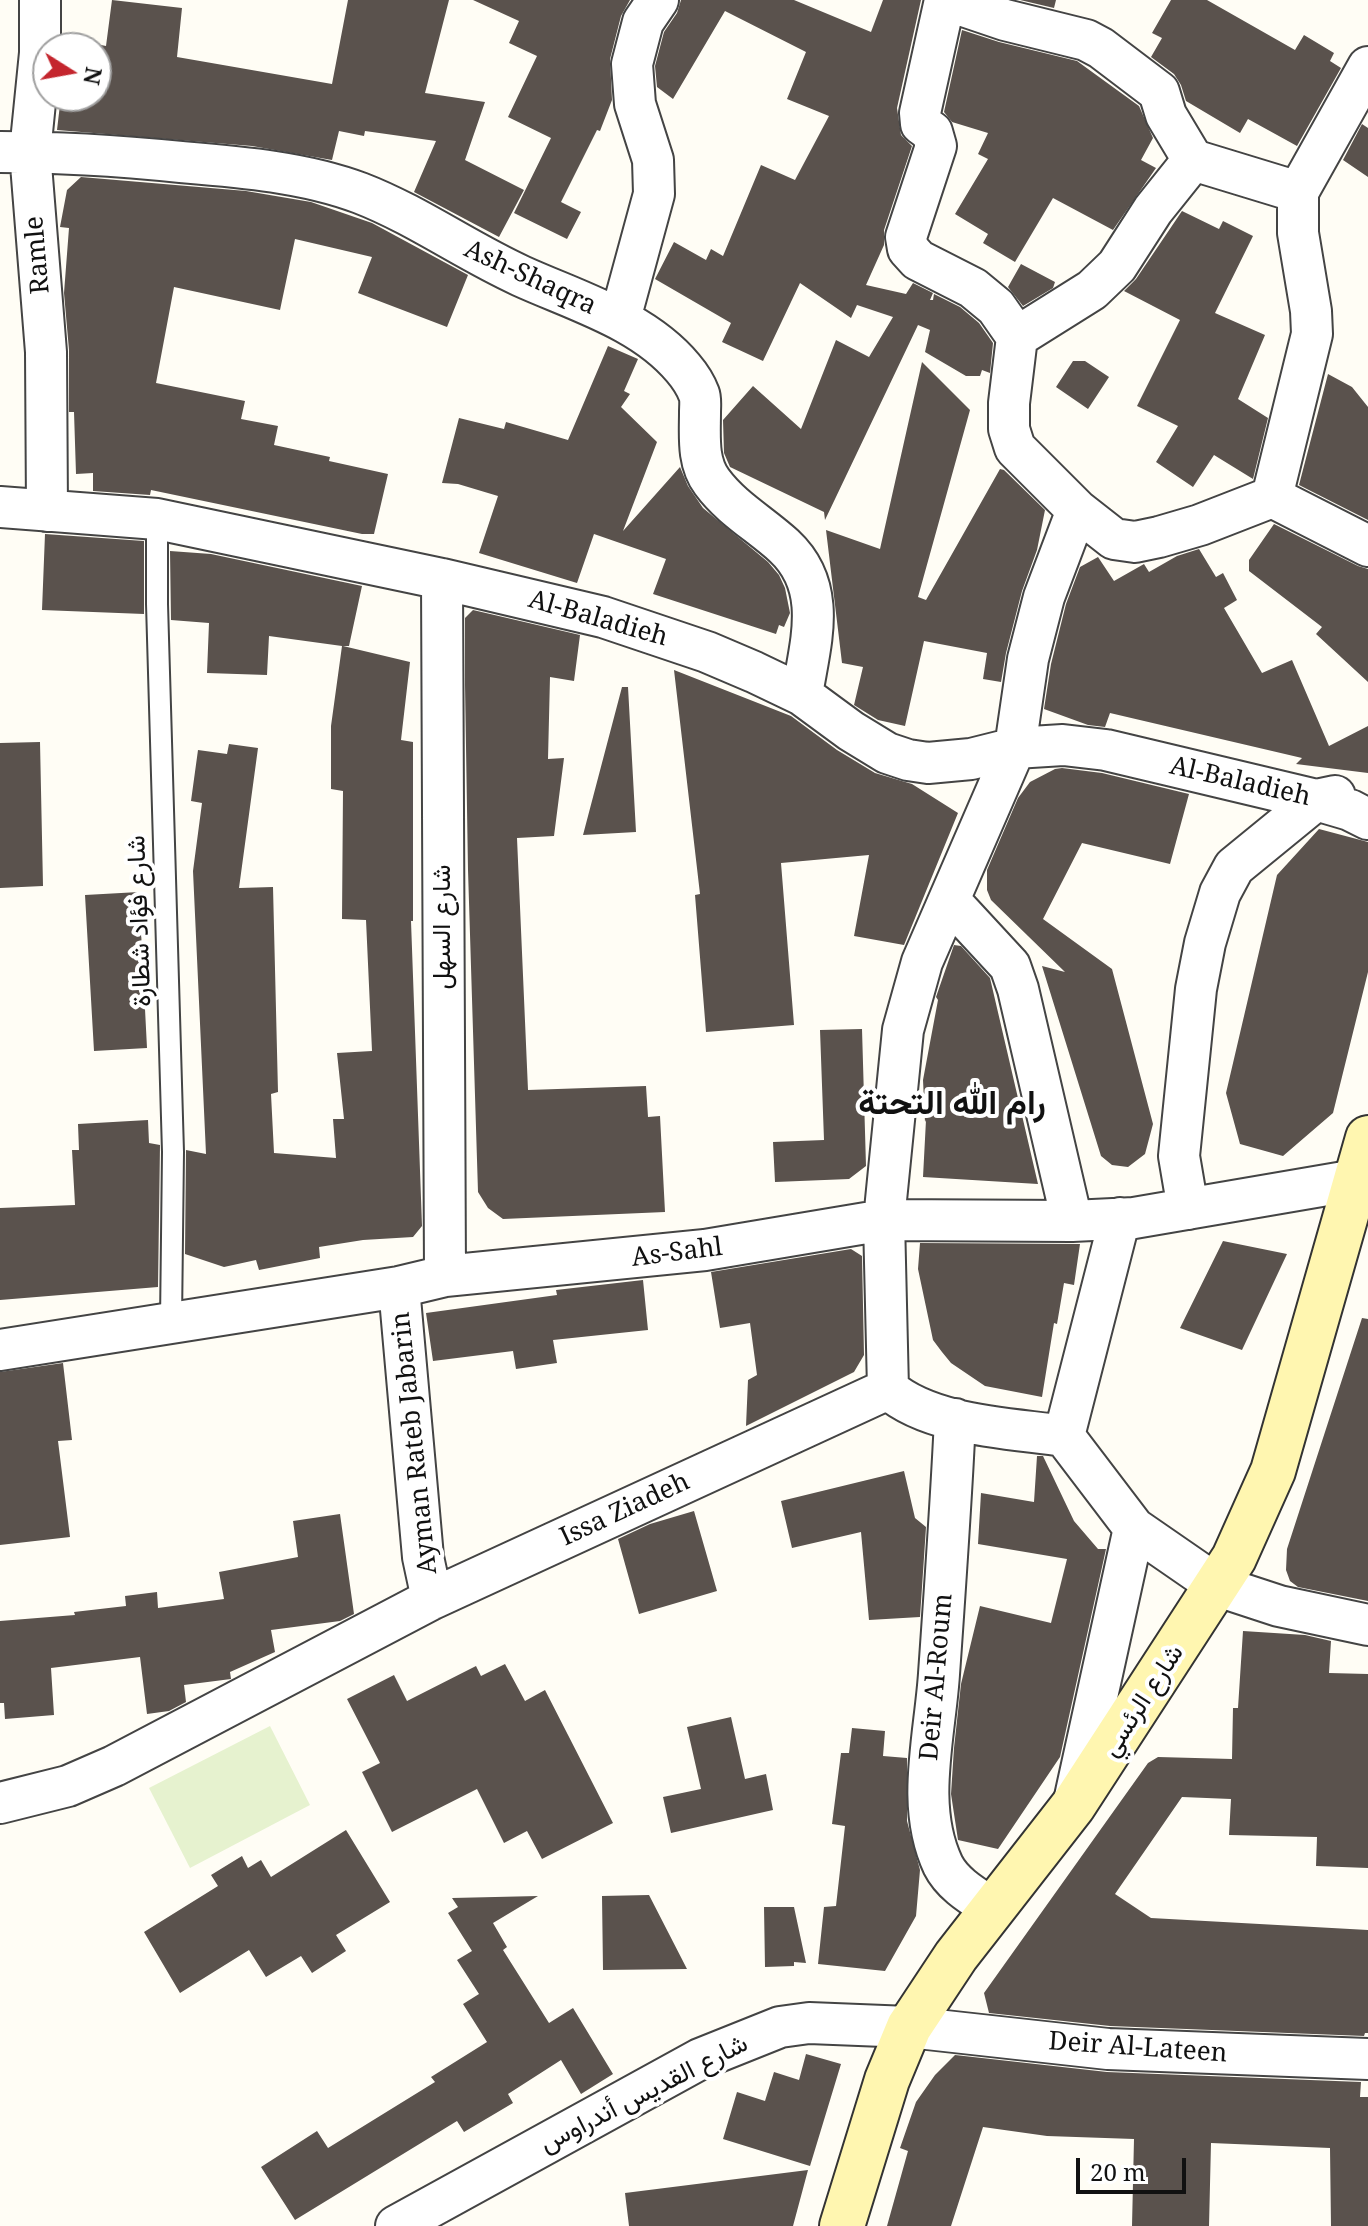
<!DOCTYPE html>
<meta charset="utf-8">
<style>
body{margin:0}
#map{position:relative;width:1368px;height:2226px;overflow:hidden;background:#fffdf5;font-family:"Noto Serif",serif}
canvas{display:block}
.north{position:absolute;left:32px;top:32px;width:80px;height:80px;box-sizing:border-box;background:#fff;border:2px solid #a0a0a0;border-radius:50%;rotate:101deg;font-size:22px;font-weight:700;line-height:32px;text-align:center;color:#111}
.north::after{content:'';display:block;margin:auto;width:28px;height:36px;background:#c4262e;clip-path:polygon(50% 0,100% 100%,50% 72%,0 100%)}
.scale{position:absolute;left:1076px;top:2158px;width:110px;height:36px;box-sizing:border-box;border:4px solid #111;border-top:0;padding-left:10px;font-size:24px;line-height:28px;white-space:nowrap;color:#111;-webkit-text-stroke:6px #fff;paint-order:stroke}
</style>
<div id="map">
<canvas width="1368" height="2226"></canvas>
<div class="north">N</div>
<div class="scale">20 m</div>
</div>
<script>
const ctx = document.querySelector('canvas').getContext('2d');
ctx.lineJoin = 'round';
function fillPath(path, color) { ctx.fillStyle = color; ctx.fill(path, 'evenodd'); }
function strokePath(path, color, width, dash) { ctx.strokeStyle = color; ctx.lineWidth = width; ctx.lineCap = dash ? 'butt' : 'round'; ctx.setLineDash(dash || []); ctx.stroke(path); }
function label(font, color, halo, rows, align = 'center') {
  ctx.font = font + ' "Noto Serif",Vazirmatn,serif'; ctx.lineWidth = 8; ctx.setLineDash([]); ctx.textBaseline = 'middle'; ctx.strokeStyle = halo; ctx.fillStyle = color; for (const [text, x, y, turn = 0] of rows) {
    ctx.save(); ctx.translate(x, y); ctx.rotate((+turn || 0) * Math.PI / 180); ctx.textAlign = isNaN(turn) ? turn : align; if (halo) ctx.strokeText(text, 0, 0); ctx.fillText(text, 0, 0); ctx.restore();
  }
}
fillPath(new Path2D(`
 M270 1726 310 1805 190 1868 149 1788Z`), '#e6f2cf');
fillPath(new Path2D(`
 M112 0 182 8 177 57 332 84 348 0H449L425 93 485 102 465 160 524 190 499 237 414 192 436 141 365 131 364 136 339 131 332 160 252 146 57 130 61 96H96V64H99L101 45 106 46Z
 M473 0H630L621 16 610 59 612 100 600 131 597 130 561 202 581 212 567 239 514 213 551 138 508 117 537 56 509 43 519 21Z
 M681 0H794L871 32 883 0H921L897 108 901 135 912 146 884 230V245L866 285 906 294 913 283 933 293 930 300H933L934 294 960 307 979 323 993 343 990 373 982 370 980 376H966L925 352 930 330 918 325 825 520 824 512 730 467 724 453 723 420 753 386 801 429 836 340 869 357 893 317 857 305 851 318 800 283 763 361 722 342 731 323 655 279 674 242 706 260 711 249 723 256 761 165 795 180 829 116 787 99 806 52 725 11 673 99 657 87 655 66 664 32 677 13Z
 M1020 0H1056L1054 8Z
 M1171 0H1207L1295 50 1304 35 1334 53 1330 61 1341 68 1297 146 1248 119 1240 133 1186 101 1181 85 1174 74 1151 57 1162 38 1152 33Z
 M962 30 999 42 1077 61 1139 106 1153 138 1141 160 1156 168 1113 230 1053 198 1015 262 983 243 988 234 955 214 988 159 978 154 988 133 952 122 944 112Z
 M1362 124 1368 128V177L1343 160Z
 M81 177 246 191 311 202 372 223 468 275 447 327 358 293 372 257 295 239 280 310 174 287 156 383 245 401 241 419 278 426 274 445 330 457 329 461 388 474 374 534H362L151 490 150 495 93 491V473L76 474 74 412H69V350L64 293 69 228 60 227 67 190Z
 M1182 211 1219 229 1223 221 1253 236 1215 313 1265 335 1238 399 1268 418 1253 479 1214 455 1193 487 1156 462 1178 426 1137 406 1180 320 1124 291 1136 279Z
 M1021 264 1055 282 1053 288 1023 306 1008 287Z
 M608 346 638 359 624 391 630 394 621 407 657 442 623 531 680 467 688 486 703 508 768 562 779 575 785 588 790 613 784 627 779 625 776 634 653 594 666 559 594 534 577 583 479 553 498 496 458 484 442 483 459 418 504 429 506 422 568 440Z
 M1073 361H1085L1109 377 1088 409 1056 387Z
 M922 362 970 410 918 597 926 600 1000 469 1004 470 1045 510 1037 550 1022 591 1006 653 1001 682 983 679 987 653 924 641 905 726 878 720 854 705 863 667 842 663 826 530 880 549Z
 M1328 374 1352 387 1368 407V520L1299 485Z
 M1274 524 1358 566 1368 569V682L1316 634 1322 627 1249 571V560Z
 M45 534 144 541V614L42 610Z
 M1199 549 1216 577 1223 573 1237 600 1224 608 1262 673 1292 660 1329 746 1368 726V773L1296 764 1302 758 1110 713 1105 727 1088 725 1044 709 1051 664 1066 604 1080 567 1098 557 1114 581 1144 564 1149 572 1177 556Z
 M170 551 211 554 362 586 349 646H343L410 662 401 740 413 742V921H411L422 1226 413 1237 363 1240 319 1247 320 1258 259 1270 256 1260 224 1267 185 1254 186 1150 206 1154 193 871 202 803 191 801 198 750 227 754 229 744 258 748 239 888 273 887 278 1092 271 1094 274 1153 336 1158 333 1119H344L337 1053 372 1051 366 920 342 919 343 791 331 789V726L342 646 269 636 267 675 207 673 209 623 171 620Z
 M473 610 580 635 574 681 550 677 548 759 564 758 554 836 517 838 528 1090 646 1086 648 1117 660 1116 665 1212 503 1219 488 1208 478 1192 468 870 465 685V618Z
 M674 670 791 716 837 750 875 773 912 784 958 813 904 945 854 936 869 855 781 863 794 1025 706 1032 695 895 700 894Z
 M622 687H628L636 832 583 835Z
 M40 742 43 886 0 888V743Z
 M1062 768 1102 773 1189 794 1170 864 1082 843 1043 919 1112 969 1153 1124 1145 1154 1128 1167 1112 1165 1101 1156 1042 966 1065 972 991 900 987 890V870L1018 798 1030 782 1055 769Z
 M1319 829 1368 842V972L1333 1113 1283 1156 1240 1144 1226 1093 1277 875Z
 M139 892 147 1048 94 1051 85 895Z
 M954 945 961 946 990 978 1038 1184 923 1177 926 1120 925 1122 923 1080 938 1000 936 997Z
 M862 1029 866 1166 849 1179 775 1182 773 1142 824 1140 820 1030Z
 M148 1120 149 1143 160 1145 158 1287 0 1300V1208L75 1205 72 1150H79L78 1124Z
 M1223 1241 1287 1254 1242 1350 1180 1328Z
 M920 1243 1080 1244 1074 1285 1064 1283 1057 1324 1054 1323 1042 1397 985 1386 951 1363 942 1352 933 1340 918 1269Z
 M851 1249 862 1256 864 1355 854 1372 746 1426 748 1380 757 1375 750 1323 720 1328 711 1272Z
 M643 1280 648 1330 553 1340 557 1363 516 1369 513 1351 433 1361 426 1313 557 1295 556 1290Z
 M1362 1318 1368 1319V1601L1298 1587 1290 1581 1286 1570 1287 1549Z
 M63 1363 72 1440 58 1441 70 1537 0 1545V1372Z
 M1037 1456H1043L1074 1521 1098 1549H1106L1060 1757 998 1849 958 1840 951 1794 954 1748 961 1684 980 1606 1051 1623 1067 1559 978 1544 981 1493 1034 1502Z
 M904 1471 915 1518 926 1527 920 1617 869 1620 861 1532 792 1548 781 1501Z
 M694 1511 717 1591 639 1614 618 1539 650 1524Z
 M340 1514 354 1614 340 1621 271 1630 275 1652 230 1672 231 1679 184 1685 186 1702 169 1711 147 1714 140 1657 51 1668 54 1715 5 1719 4 1703H0V1621L75 1615 74 1612 126 1606 125 1596 157 1592 158 1608 224 1599 219 1572 298 1557 293 1521Z
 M1243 1631 1305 1635 1331 1641 1329 1673 1368 1674V1868L1316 1866 1317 1837 1229 1835 1231 1799 1182 1797 1115 1894 1151 1918 1368 1930V2033H1365L1364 2036 1110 2026 989 2013 984 1993 1148 1763 1158 1757 1232 1759 1233 1708H1238Z
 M505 1664 525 1701 545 1690 613 1823 542 1859 527 1831 504 1843 477 1789 392 1832 362 1772 380 1763 347 1699 394 1675 407 1701 476 1666 481 1676Z
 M731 1717 745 1779 766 1774 773 1810 671 1833 663 1797 701 1789 687 1727Z
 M852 1728 885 1731 883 1756 907 1758V1821L920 1870 916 1916 885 1971 818 1964 824 1907 836 1906 845 1826 832 1824 841 1753H849Z
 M346 1830 390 1902 336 1935 346 1951 312 1973 301 1956 266 1977 249 1950 180 1993 144 1932 218 1886 211 1875 242 1856 248 1868 261 1860 271 1877Z
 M649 1895 687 1969 603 1970 602 1896Z
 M538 1896 493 1923 507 1947 503 1950 549 2023 573 2008 613 2074 581 2094 561 2060 508 2094 513 2103 464 2132 457 2121 295 2220 261 2167 317 2131 328 2148 435 2082 431 2077 487 2042 463 2004 479 1994 457 1960 472 1951 448 1913 458 1907 452 1898Z
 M764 1907H794L806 1963 794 1962V1966L765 1967Z
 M806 2054 841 2064 810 2166 723 2139 737 2092 765 2101 774 2072 799 2080Z
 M955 2055 1107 2072 1361 2082 1360 2097H1368V2226H1331L1330 2148 1211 2143 1209 2226H1132L1134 2139 1047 2136 983 2127 951 2226H887L908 2151 900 2148 916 2102 935 2075Z
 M808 2170 793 2226H629L625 2193Z`), '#5a524d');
const service = new Path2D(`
 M157 519V604L173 1152 171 1321`);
const minor = new Path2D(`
 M40 0V53L30 152 46 352 47 511
 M945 0 920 113 921 124 932 132 936 146 906 237 908 249 918 260 973 288 996 307 1017 337
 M946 0 1005 20 1086 40 1101 48 1159 92 1166 115 1193 160 1298 192
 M0 152C61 152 121 156 181 162 241 167 304 172 360 193 417 215 466 251 521 276 576 301 643 320 683 368 689 375 696 386 699 394 701 399 700 407 700 412 700 436 697 462 712 482 732 509 760 524 784 546 829 588 810 643 802 695
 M1193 160 1153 210 1117 266 1092 290 1017 337 1009 403V429L1015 448 1077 510 1114 539 1135 542 1159 537 1200 525 1272 497 1368 546
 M620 319 654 194 653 160 635 104 632 64 643 22 658 0
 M1272 497 1312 334 1311 311 1298 233V192L1368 67
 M0 507 157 519 442 579 603 617 707 652 754 672 802 695 851 731 887 753 908 760 928 763 971 759 1015 748 1063 745 1106 750 1316 800 1350 810 1368 819
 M442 579 445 1276
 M949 900 1010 966 1018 989 1072 1221
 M1188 1209 1179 1156 1196 989 1205 943 1220 893 1234 867 1316 800 1335 796
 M399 1287 423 1557 432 1599
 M0 1350 399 1287 445 1276 705 1250 884 1220 1072 1221 1134 1218 1356 1180
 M888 1389 884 1220 903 1030 922 962 1015 748 1028 659 1044 597 1077 510
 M955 1419C951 1504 945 1589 939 1674 935 1736 915 1806 943 1865 953 1885 975 1897 993 1909
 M1064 1436 1120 1218
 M1075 1797 1134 1528
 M0 1803 68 1786 114 1766 432 1599 888 1389C931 1426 1009 1428 1064 1436L1134 1528 1218 1586 1279 1606 1368 1625
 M396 2226 700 2059 780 2027 809 2023 909 2027 1108 2049 1368 2059`);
const secondary = new Path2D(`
 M842 2226 887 2080 909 2027 956 1956 1073 1806 1234 1558 1273 1471 1368 1138`);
strokePath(service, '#444', 24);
strokePath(minor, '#444', 44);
strokePath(secondary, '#333', 48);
strokePath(service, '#fff', 20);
strokePath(minor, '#fff', 40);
strokePath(secondary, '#fff6b0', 44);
label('26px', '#111', '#fff', [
 ["Ramle",38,255,-95],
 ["Ash-Shaqra",530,278,25],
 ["Al-Baladieh",598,619,16],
 ["Al-Baladieh",1240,782,13],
 ["شارع فؤاد شطارة",140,921,-92],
 ["شارع السهل",443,927,-90],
 ["As-Sahl",677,1253,-7],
 ["Ayman Rateb Jabarin",415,1443,-96],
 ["Issa Ziadeh",625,1510,-25],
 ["Deir Al-Roum",937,1677,-85],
 ["شارع الرئسي",1143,1701,-57],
 ["Deir Al-Lateen",1138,2048,4],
 ["شارع القديس أندراوس",644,2094,-27]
]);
label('bold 34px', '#111', '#fff', [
 ["رام الله التحتة",952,1104]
]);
</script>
